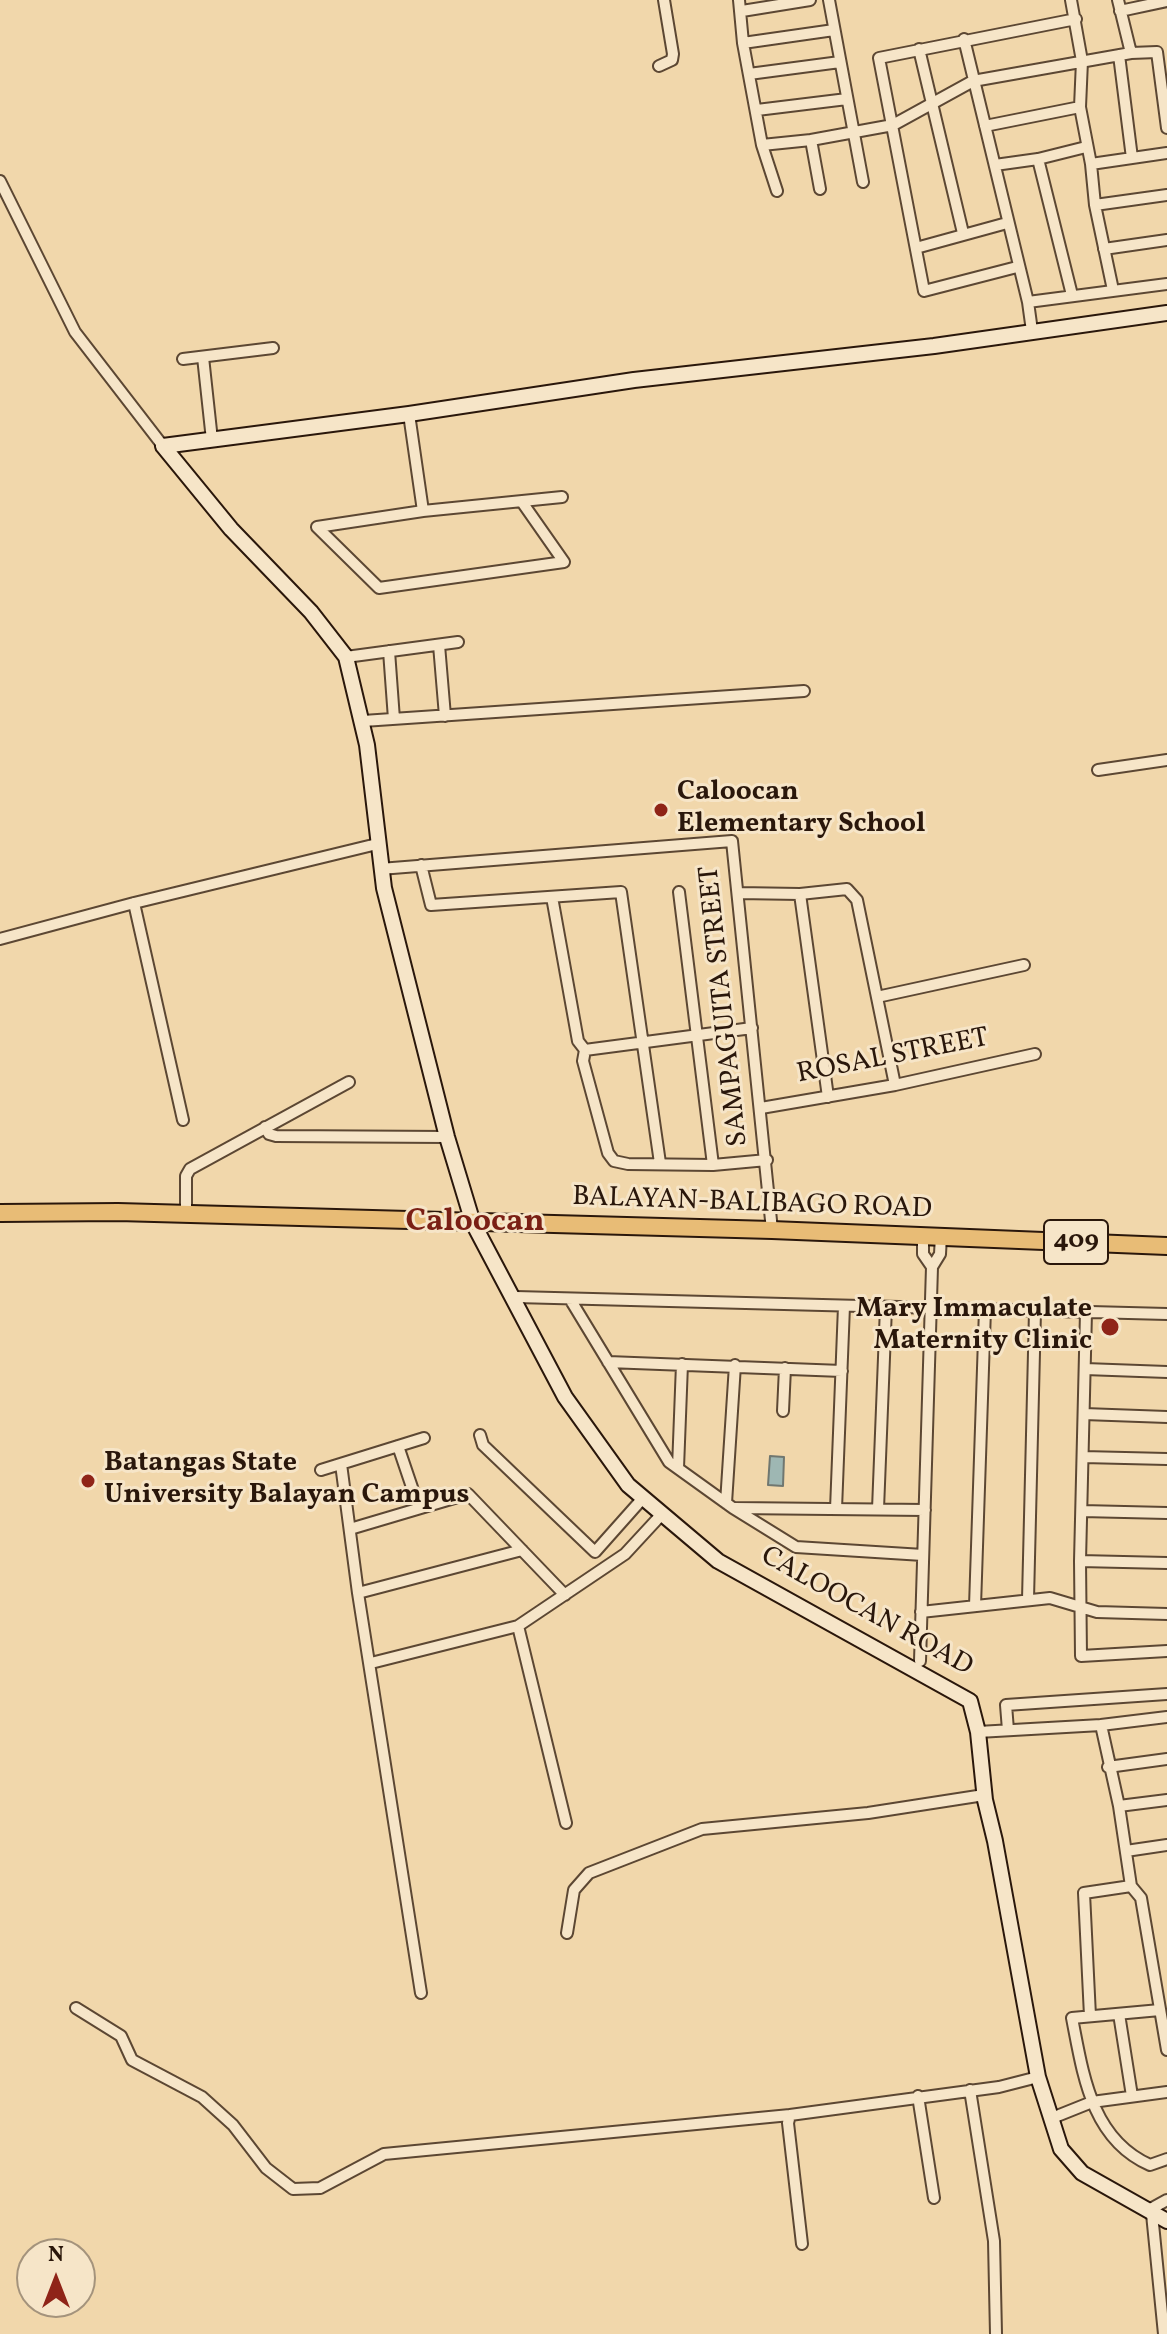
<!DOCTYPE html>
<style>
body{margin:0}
#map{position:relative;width:1167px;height:2334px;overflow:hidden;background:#f1d7ab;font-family:Vollkorn,serif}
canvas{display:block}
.north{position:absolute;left:16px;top:2238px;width:80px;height:80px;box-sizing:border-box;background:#f6e5c8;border:2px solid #a4937c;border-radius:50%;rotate:0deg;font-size:22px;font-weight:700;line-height:32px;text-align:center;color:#2a170b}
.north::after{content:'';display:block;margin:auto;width:28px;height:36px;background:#8f2418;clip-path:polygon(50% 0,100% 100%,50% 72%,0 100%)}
</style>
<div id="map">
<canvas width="1167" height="2334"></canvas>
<div class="north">N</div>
</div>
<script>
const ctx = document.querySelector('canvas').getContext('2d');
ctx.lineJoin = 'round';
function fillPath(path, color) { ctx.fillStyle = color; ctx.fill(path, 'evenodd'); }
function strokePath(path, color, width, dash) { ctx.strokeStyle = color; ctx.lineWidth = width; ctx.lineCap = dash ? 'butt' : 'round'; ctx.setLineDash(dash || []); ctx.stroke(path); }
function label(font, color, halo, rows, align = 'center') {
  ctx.font = font + ' Vollkorn,serif'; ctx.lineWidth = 6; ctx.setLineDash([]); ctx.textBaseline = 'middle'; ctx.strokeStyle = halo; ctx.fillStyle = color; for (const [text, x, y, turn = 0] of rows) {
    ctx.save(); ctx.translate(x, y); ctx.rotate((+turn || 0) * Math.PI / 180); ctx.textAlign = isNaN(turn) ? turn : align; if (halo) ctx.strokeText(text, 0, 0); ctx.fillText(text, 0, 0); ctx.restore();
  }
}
const water = new Path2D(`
 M770 1456 784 1457 783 1486 768 1485Z`);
fillPath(water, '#9eb7b3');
strokePath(water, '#707770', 2);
const street = new Path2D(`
 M739 0 743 43 762 145 777 191
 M829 0 863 182
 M1071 0 1082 61 1080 107 1091 164 1095 205 1113 290
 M742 11 810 0
 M1120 11 1167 1
 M964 39 1028 302 1032 331
 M743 43 834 30
 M919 49 963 233
 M1131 53 1157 52 1167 128
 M1119 55 1132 158
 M659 66 672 60 673 54 664 0
 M749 74 840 62
 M757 110 847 99
 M985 126 1080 107
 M811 140 820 189
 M762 145 811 140 893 125 973 81 1131 53 1118 0
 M1038 159 1072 295
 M1091 164 1167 153
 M995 165 1038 159 1086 147
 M0 181 75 332 163 446
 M1095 205 1167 195
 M916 248 1007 223
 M1104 249 1167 240
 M1017 267 924 291 879 58 1076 19
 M1028 302 1167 284
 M203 357 212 440
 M183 359 273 348
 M409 414 423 511
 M317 527 379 588 564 562 522 502
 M317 527 423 511 562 497
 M439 645 445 716
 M389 651 394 719
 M346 657 458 642
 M363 721 804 691
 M1098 770 1167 760
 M421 865 431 905 621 892 660 1163
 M380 869 732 841 772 1230
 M679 892 713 1165
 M738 893 800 894 847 889 857 900 895 1085
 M800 894 828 1097
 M552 897 578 1041 585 1050 583 1061 608 1153 614 1161 628 1164 713 1165 767 1160
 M134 903 183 1120
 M0 939 134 903 377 844
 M877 997 1024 965
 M585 1050 752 1028
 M761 1108 895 1085 1035 1054
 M265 1127 269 1134 276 1136 447 1137
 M186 1214V1176L190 1169 349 1082
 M923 1236V1254L932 1267
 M516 1297 1167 1314
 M570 1299 669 1462 733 1508 796 1547 923 1555
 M1086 1312 1080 1561 1081 1656 1167 1651
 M608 1362 842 1371
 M1085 1369 1167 1372
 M783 1411 785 1368
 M1084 1414 1167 1417
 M480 1435 483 1445 595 1552 643 1498
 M398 1446 419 1508
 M1083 1457 1167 1459
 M341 1464 358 1593 421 1993
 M678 1468 682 1364
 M321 1470 424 1438
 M726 1503 735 1365
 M735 1508 925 1510
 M836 1509 844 1306
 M878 1509 886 1307
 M1082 1511 1167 1513
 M350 1529 468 1494 565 1595
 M1080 1561 1167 1563
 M358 1593 522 1550
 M1028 1599 1035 1311
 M975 1606 985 1309
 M921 1612 1050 1598 1097 1612 1167 1614
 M518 1626 566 1823
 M920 1661 932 1267 940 1254 941 1236
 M371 1663 518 1626 625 1554 662 1514
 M1101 1725 1119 1806 1131 1886 1141 1898 1167 2050
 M1008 1730 1006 1705 1167 1694
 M978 1732 1101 1725 1167 1717
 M1108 1767 1167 1759
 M1119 1806 1167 1800
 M1126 1851 1167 1845
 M567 1933 574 1890 589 1873 702 1829 868 1813 984 1795
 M76 2008 121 2036 132 2060 202 2097 233 2125 266 2168 293 2189 320 2188 384 2154 790 2115
 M1160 2010 1072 2018C1083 2074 1091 2139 1150 2165L1167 2159
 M1119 2014 1132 2096
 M1090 2016 1084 1893 1131 1886
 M970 2090 994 2241 996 2334
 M918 2096 934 2198
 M1052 2118 1092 2102 1167 2092
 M1147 2211 1167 2200
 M1152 2214 1164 2334
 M802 2244 788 2123 790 2115 999 2087 1038 2077`);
const secondary = new Path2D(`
 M163 446 231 529 311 612 346 657 367 745 384 888 447 1137 473 1223 565 1397 628 1485 718 1561 970 1701 978 1732 985 1800 995 1841 1038 2077 1061 2149 1082 2173 1167 2221
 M163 446 409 414 634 380 934 346 1167 313`);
const primary = new Path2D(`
 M0 1213 118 1212 772 1230 1167 1246`);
strokePath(street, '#5c4733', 14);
strokePath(secondary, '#2a170b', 18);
strokePath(primary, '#2a170b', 20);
strokePath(street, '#f6e5c8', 10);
strokePath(secondary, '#f6e5c8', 14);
strokePath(primary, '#e8bc76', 16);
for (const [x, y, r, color] of [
 [661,810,8,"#8f2418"],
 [1110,1327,10,"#8f2418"],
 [88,1481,8,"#8f2418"]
]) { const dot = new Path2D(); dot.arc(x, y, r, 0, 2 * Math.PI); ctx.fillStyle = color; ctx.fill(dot); strokePath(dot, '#f6e5c8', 3); }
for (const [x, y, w] of [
 [1076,1242,64]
]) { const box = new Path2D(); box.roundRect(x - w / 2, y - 22, w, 44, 6); ctx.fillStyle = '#f6e5c8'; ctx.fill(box); strokePath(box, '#2a170b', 2); }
label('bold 26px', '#2a170b', null, [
 ["409",1076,1242]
]);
label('bold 28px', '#2a170b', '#f6e5c8', [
 ["Caloocan",677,794],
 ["Elementary School",677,826],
 ["Mary Immaculate",1092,1311,"right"],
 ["Maternity Clinic",1092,1343,"right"],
 ["Batangas State",104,1465],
 ["University Balayan Campus",104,1497]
], 'left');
label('28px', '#2a170b', '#f6e5c8', [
 ["SAMPAGUITA STREET",726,1006,-96],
 ["ROSAL STREET",893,1058,-11],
 ["BALAYAN-BALIBAGO ROAD",752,1205,2],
 ["CALOOCAN ROAD",866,1613,29]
]);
label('bold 32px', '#7a1f14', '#f6e5c8', [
 ["Caloocan",475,1224]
]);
</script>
